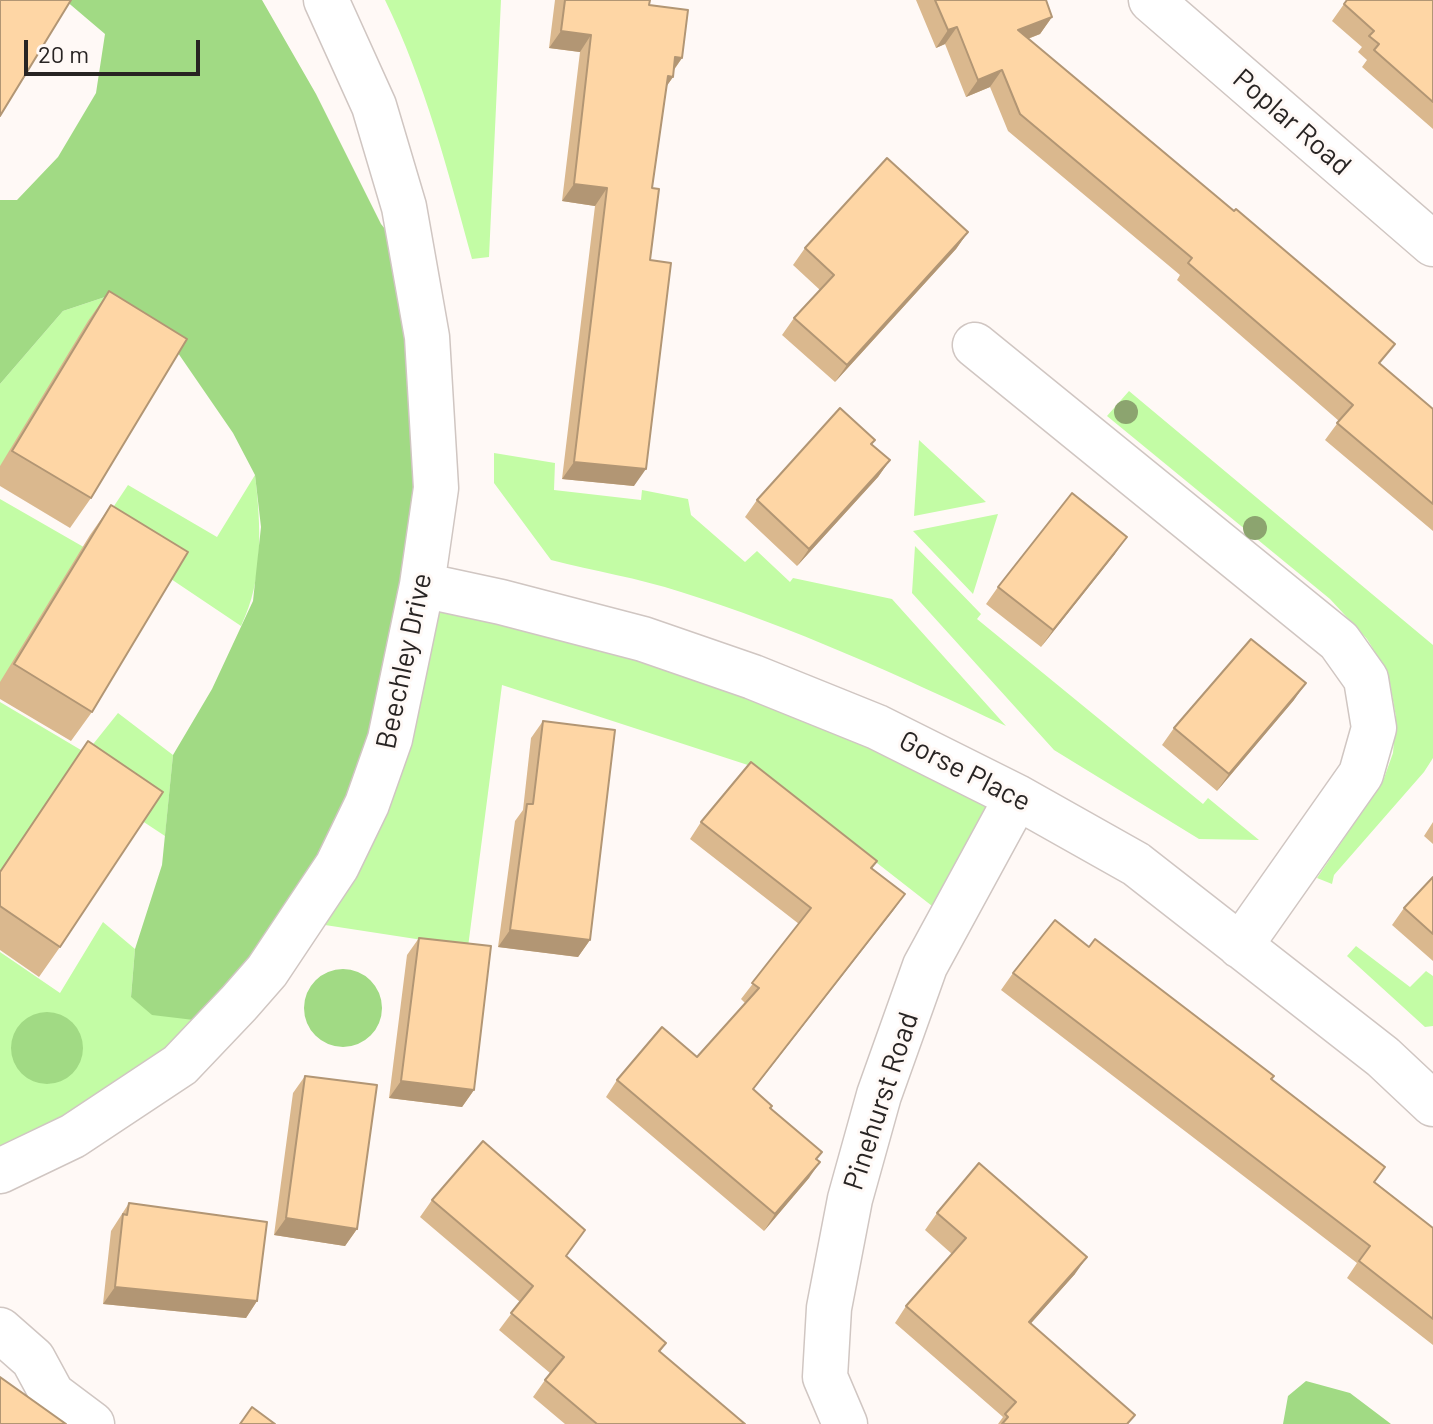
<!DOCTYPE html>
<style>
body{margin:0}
#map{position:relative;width:1433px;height:1424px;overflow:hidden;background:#fff9f6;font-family:Barlow,sans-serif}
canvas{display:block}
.scale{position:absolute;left:24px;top:40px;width:176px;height:36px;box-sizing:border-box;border:4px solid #282423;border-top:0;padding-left:10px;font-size:24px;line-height:28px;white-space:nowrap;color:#282423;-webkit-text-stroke:6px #fff9f6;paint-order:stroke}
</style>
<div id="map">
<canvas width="1433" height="1424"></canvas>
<div class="scale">20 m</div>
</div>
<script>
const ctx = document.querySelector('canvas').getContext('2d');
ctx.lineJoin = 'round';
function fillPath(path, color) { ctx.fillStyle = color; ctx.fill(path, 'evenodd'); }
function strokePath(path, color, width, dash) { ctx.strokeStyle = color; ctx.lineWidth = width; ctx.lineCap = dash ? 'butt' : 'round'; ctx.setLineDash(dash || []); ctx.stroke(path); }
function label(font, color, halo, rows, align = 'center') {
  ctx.font = font + ' Barlow,sans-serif'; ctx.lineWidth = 6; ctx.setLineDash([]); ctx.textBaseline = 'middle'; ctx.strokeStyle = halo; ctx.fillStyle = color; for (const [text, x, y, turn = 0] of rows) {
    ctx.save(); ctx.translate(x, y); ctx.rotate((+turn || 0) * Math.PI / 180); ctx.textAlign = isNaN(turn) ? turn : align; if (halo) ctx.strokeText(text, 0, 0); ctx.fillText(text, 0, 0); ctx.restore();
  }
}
fillPath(new Path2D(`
 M385 0H501L489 257 472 259C448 171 425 82 385 0Z
 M105 297 0 467V384L63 311Z
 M1129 391 1433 645V758L1424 772 1334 875 1332 884 1317 878 1383 781 1393 753 1396 717 1388 673 1367 639 1330 599 1107 416Z
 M919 440 986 502 914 516Z
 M494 453 555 463 554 490 641 500 642 490 688 499 691 515 745 562 757 551 790 582 793 578 892 599 1006 726C900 676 793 627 681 592 638 578 594 571 551 560L494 483Z
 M255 475C261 526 264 579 241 626L98 530 128 485 217 537Z
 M0 499 101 557 0 696Z
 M998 514 973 594 913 531Z
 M915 546 981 614 977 619 1203 804 1208 798 1259 840 1199 839 1054 750 912 593Z
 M422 585 501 602 1017 797 950 920 754 767 502 685 468 947 299 921Z
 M0 702 86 753 118 713 173 755 165 836 80 780 0 900Z
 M103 922 135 949 131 997 239 1003 0 1171V952L60 993Z
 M1356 946 1410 987 1426 971 1433 976V1026L1425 1027 1347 956Z`), '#c3fca5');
fillPath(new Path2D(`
 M65 0H262L316 94 381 224 415 266 436 488 337 866 194 1020 152 1015 131 997 135 949 162 865 173 755 212 689 253 601 261 527 255 475 233 433 178 353 143 313 105 297 63 311 0 384V200H17L58 157 96 93 105 34Z
 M304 1008a39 39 0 1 1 78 0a39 39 0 1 1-78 0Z
 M11 1048a36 36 0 1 1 72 0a36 36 0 1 1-72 0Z
 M1306 1381 1350 1393 1391 1424H1283L1288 1396Z`), '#a1da84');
const minor = new Path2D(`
 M1151 0 1433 244
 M975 345 1339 641 1366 679 1374 728 1361 774 1240 946
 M422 585 501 602 643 639 753 677 877 727 1017 797 1136 864 1383 1057 1433 1104
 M0 1171 73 1136 180 1065 239 1003 267 971 337 866 367 804 390 739 422 585 436 488 427 337 404 207 374 106 326 0
 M0 1330 33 1359 52 1394 92 1424
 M845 1424 825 1377 829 1308 850 1199 879 1095 925 966 1017 797`);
strokePath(minor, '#d0c6c2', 47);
strokePath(minor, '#fff', 44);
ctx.fillStyle = '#8ca46f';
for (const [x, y] of [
 [1126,412],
 [1255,528]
]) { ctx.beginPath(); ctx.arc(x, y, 12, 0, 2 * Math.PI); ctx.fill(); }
fillPath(new Path2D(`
 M555 0H650L649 5 682 58 674 70 673 77 666 87 652 188 650 260 634 486 562 479 595 206 562 201 580 52 549 48Z
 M916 0H1046L1052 17 1040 34 1028 39 1380 365 1433 409V531L1325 440 1339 421 1177 280 1180 275 1008 131 990 87 966 97 945 44 936 48Z
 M1433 0V129L1362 67 1367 60 1358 52 1362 47 1332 21 1344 4Z
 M968 232 956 249 835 382 782 335 794 318 820 290 793 265 805 248Z
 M109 291 91 498 70 528 0 486V466L88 321Z
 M875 440 872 444 890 460 878 477 797 566 745 517 757 500Z
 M111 505 92 712 71 741 0 699V682L90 535Z
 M1115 554 1041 647 986 604 998 587Z
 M1294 700 1217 791 1162 745 1174 728Z
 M543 721 590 940 578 957 498 947 515 821 523 810 531 738Z
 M88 741 60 947 39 977 0 950V871Z
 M701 822 877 861 872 868 905 894 753 1090 817 1159 809 1178 764 1231 606 1097 617 1080 697 1057 745 1003 741 999 799 924 690 839Z
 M1433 822V844L1424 836Z
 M1433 877V961L1392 925 1404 908Z
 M419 938 474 1090 462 1107 389 1098 407 955Z
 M1089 947 1271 1080 1385 1167 1375 1182 1433 1228V1345L1347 1278 1357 1263 1001 990 1013 973Z
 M305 1076 357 1229 345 1246 274 1235 293 1093Z
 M432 1200 567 1256 666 1343 660 1352 745 1424H565L533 1397 550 1373 499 1330 520 1302 420 1217Z
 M129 1203 257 1301 246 1318 103 1304 111 1231Z
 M937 1213 1075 1274 1030 1324 1129 1424H998L1003 1417 895 1323 906 1306 952 1254 925 1230Z`), '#dab88e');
fillPath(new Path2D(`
 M1052 17 1040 34 1006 47 1018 30Z
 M957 27 945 44 936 48 948 30Z
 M561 31 591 35 580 52 549 48Z
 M675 57 682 58 670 75Z
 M1002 70 990 87 966 97 978 80Z
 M668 76 673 77 661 94Z
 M574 184 607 188 595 206 562 201Z
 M968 232 956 249 835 382 847 365Z
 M890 460 878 477 797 566 809 549Z
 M574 462 646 469 634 486 562 479Z
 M1127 537 1115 554 1041 647 1053 630Z
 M1306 683 1294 700 1217 791 1229 774Z
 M905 894 893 911 741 1105 753 1089Z
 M510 930 590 940 578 957 498 947Z
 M401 1081 474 1090 462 1107 389 1098Z
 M820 1162 809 1178 764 1231 775 1214Z
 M286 1218 357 1229 345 1246 274 1235Z
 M1087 1257 1075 1274 1017 1339 1029 1322Z
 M115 1287 257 1301 246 1318 103 1304Z`), '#b29674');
const building = new Path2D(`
 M0 0H71L0 116Z
 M565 0H650L649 5 688 10 682 58 675 57 673 77 668 76 652 188 659 189 650 260 671 263 646 469 574 462 607 188 574 184 591 35 561 31Z
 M935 0H1046L1052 17 1018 30 1234 211 1236 209 1395 344 1379 363 1433 409V504L1337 423 1353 405 1188 263 1192 258 1020 114 1002 70 978 80 957 27 948 30Z
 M1347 0H1433V102L1374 50 1379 44 1369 36 1374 31 1344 4Z
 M887 158 968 232 847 365 794 318 834 275 805 248Z
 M109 291 187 339 91 498 12 451Z
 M840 408 875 440 871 444 890 460 809 549 757 500Z
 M1072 493 1127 537 1053 630 998 587Z
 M111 505 188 552 92 712 14 664Z
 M1251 639 1306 683 1229 774 1174 728Z
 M543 721 615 730 590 940 510 930 527 804H533Z
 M88 741 163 792 60 947 0 906V872Z
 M751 762 877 861 871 868 905 894 753 1089 772 1106 770 1108 822 1152 816 1159 820 1162 775 1214 617 1080 662 1027 697 1057 759 988 752 983 811 908 701 822Z
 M1433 877V934L1404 908Z
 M1055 920 1089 947 1095 939 1274 1076 1271 1079 1385 1167 1374 1182 1433 1228V1319L1359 1261 1370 1246 1013 973Z
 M419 938 491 946 474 1090 401 1081Z
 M305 1076 377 1085 357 1229 286 1218Z
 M483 1141 585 1230 566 1256 666 1343 659 1351 745 1424H597L545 1380 564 1357 511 1313 533 1286 432 1200Z
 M979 1163 1087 1257 1029 1322 1135 1415 1127 1424H1002L1008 1417 1005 1414 1016 1402 906 1306 966 1238 937 1213Z
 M129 1203 267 1222 257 1301 115 1287 123 1214 127 1215Z
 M0 1377 66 1424H0Z
 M252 1407 275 1424H240Z`);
fillPath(building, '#fed6a5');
strokePath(building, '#b29674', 2);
label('28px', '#282423', '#fff9f6', [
 ["Poplar Road",1292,122,41],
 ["Beechley Drive",404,661,-78],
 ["Gorse Place",965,771,27],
 ["Pinehurst Road",881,1101,-72]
]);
</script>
